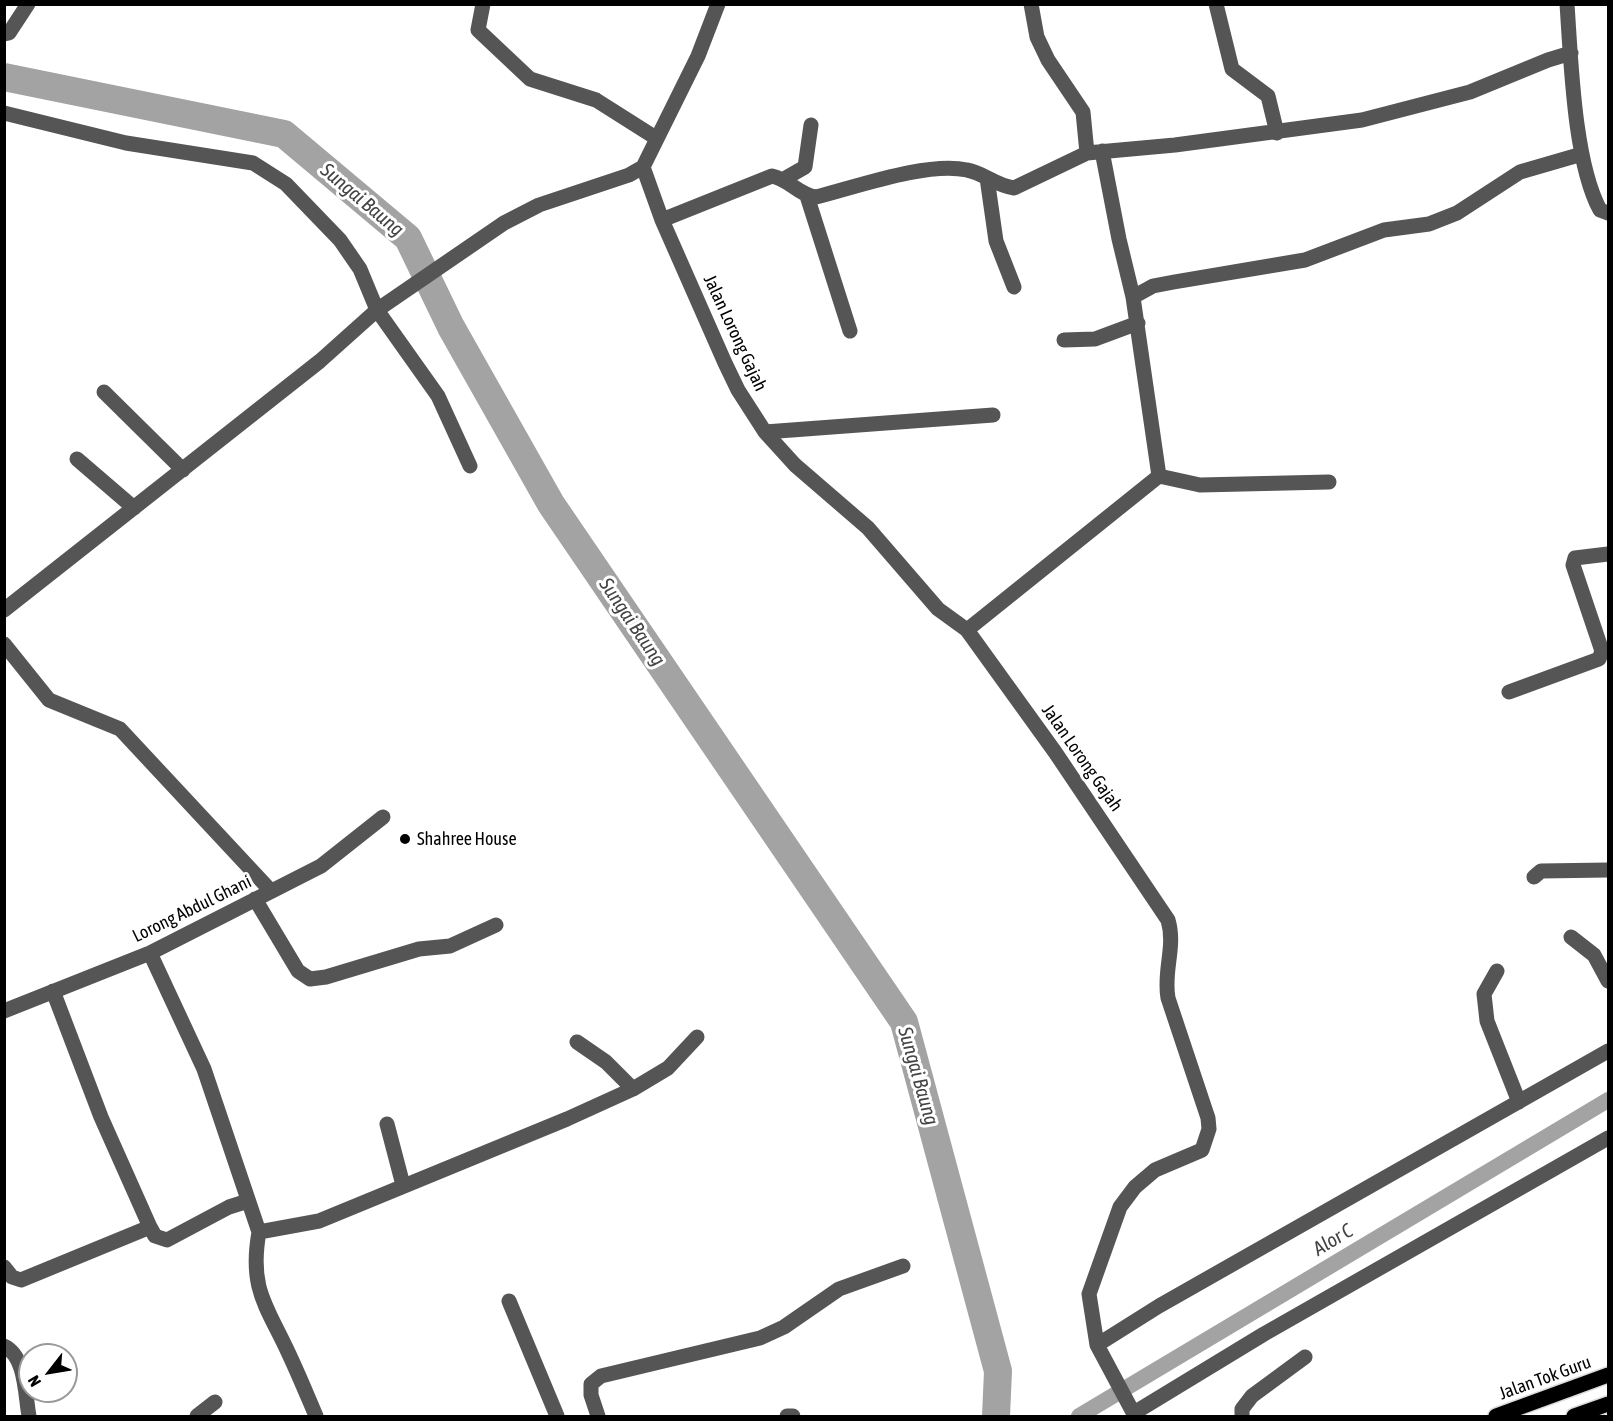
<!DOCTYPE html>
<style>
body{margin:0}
#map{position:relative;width:1613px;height:1421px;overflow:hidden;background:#fff;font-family:"Asap Condensed",sans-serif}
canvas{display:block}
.frame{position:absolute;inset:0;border:6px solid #000;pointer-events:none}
.north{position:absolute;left:18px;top:1343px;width:60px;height:60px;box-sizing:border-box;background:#fff;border:2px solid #999;border-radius:50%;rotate:239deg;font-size:16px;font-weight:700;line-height:24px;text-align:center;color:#000}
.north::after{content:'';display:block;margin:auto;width:21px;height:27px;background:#000;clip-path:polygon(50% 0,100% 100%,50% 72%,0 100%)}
</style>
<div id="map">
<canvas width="1613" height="1421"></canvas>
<div class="frame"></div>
<div class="north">N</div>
</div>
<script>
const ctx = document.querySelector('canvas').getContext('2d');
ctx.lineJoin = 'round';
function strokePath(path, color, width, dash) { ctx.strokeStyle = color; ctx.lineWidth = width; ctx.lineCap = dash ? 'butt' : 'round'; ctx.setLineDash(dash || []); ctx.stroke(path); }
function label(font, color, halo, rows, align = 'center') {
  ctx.font = font + ' "Asap Condensed",sans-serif'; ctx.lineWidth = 6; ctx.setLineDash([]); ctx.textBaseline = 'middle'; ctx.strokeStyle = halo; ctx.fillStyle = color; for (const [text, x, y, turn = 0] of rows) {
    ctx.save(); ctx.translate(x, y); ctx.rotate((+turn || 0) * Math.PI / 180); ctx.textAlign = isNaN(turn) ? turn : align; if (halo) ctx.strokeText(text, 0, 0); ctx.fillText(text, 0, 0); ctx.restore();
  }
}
strokePath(new Path2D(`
 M1079 1416 1608 1100`), '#a3a3a3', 16);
strokePath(new Path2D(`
 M4 77 284 134 408 238 451 327 551 504 904 1022 998 1371 996 1416`), '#a3a3a3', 28);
const major = new Path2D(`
 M1496 1416 1608 1375
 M1574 1416 1608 1404`);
strokePath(major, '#dbdbdb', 18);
strokePath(new Path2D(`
 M483 4 478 30 530 79 596 100 656 138
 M1031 4 1037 37 1048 60 1083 112 1087 153
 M1216 4 1232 69 1268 96 1277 133
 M1567 4C1571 61 1574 162 1600 210L1608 213
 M4 34 9 33 28 4
 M4 113 126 143 253 163 286 184 340 240 360 269 377 310 438 396 470 466
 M1102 151 1119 239 1133 297
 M643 167 662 220 725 363 738 390 765 432 795 465 868 528 938 609 967 630 1055 752 1168 920C1176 947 1163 971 1168 998L1208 1118 1209 1129 1202 1150 1155 1170 1135 1187 1120 1207 1089 1294 1097 1345 1135 1416
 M987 178 996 241 1014 287
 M784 179 805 167 811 125
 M807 196 850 331
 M662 220 772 176C790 180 799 195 816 197 856 187 928 161 967 170 984 173 996 186 1014 188L1087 153 1175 145 1362 120 1470 92 1548 60 1571 53
 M1064 340 1095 339 1138 323
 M104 392 183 470
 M765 432 993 415
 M77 459 134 508
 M1329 482 1200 485 1159 476 1133 297 1153 286 1174 282 1305 260 1384 230 1429 224 1457 213 1520 172 1582 154
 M4 610 320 361 377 310 504 223 539 205 629 175 643 167 698 56 718 4
 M967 630 1159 476
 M4 644 49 700 120 729 271 891
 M1509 692 1599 659 1602 651 1573 565 1575 558 1608 554
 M1534 877 1541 871 1608 870
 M255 899 298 971 310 979 326 977 419 949 450 946 496 925
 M1571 937 1594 955 1608 981
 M150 953 204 1069 259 1232C249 1288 266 1305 288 1352 298 1373 307 1395 316 1416
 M1497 971 1484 994 1487 1021 1519 1102
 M53 991 101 1117 150 1227
 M4 1011 150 953 321 866 383 817
 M577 1042 606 1062 633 1089
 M387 1124 403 1185
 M259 1232 319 1221 567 1119 633 1089 668 1068 697 1037
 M4 1267 12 1277 21 1280 150 1227 155 1236 167 1240 229 1207 248 1201
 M509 1301 557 1416
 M1097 1345 1159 1306 1608 1051
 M4 1346C26 1356 25 1395 29 1416
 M1134 1413 1264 1334 1608 1138
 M197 1416 215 1402
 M598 1416 591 1395V1384L601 1376 760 1338 784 1327 839 1289 903 1266
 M787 1416H793
 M1242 1416V1409L1252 1396 1305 1357`), '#555', 15);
strokePath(major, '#000', 15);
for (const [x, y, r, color] of [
 [405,839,6,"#000"]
]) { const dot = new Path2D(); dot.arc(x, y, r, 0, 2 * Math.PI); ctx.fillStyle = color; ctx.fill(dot); strokePath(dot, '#fff', 2); }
label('18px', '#000', '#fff', [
 ["Jalan Lorong Gajah",735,333,65],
 ["Jalan Lorong Gajah",1082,758,55],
 ["Lorong Abdul Ghani",192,909,-26],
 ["Jalan Tok Guru",1545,1378,-20]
]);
label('18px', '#000', '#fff', [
 ["Shahree House",417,839]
], 'left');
label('italic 20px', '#444', '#fff', [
 ["Sungai Baung",362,200,40],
 ["Sungai Baung",632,622,56],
 ["Sungai Baung",918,1076,74],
 ["Alor C",1333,1240,-31]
]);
</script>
